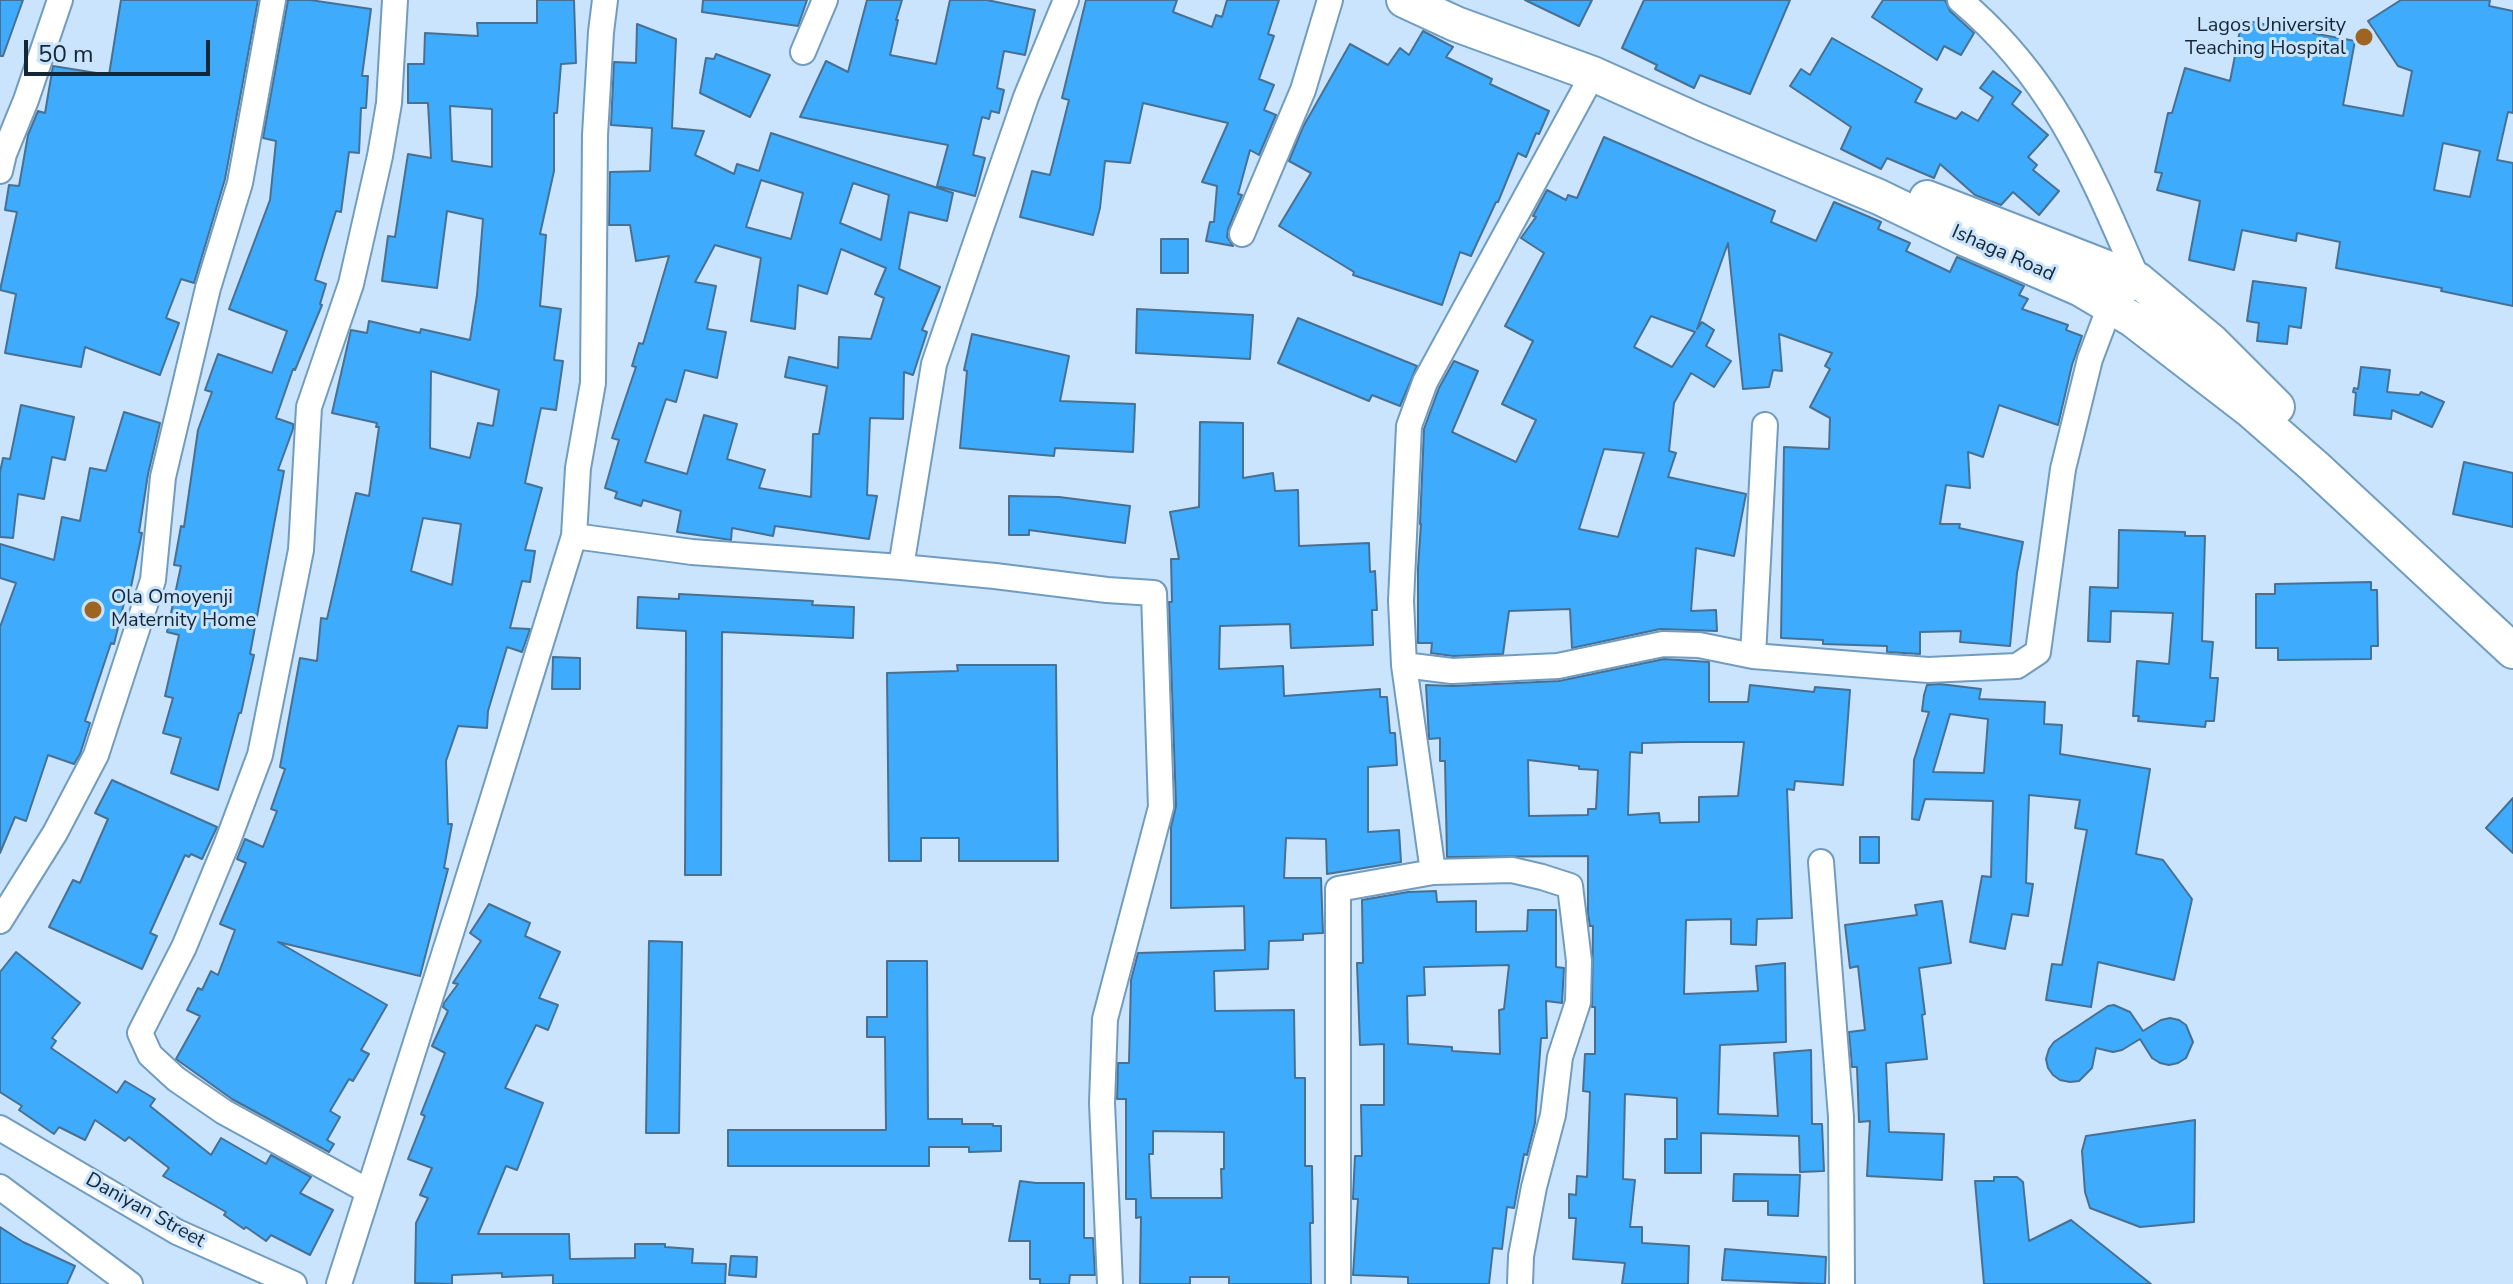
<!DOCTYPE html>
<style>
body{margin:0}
#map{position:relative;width:2513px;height:1284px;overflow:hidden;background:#c9e4fc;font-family:"Nunito Sans",sans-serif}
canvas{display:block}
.scale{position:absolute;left:24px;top:40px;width:186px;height:36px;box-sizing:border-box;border:4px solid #152735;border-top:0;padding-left:10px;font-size:24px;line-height:28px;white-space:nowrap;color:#152735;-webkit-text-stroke:6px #c9e4fc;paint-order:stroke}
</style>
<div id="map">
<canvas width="2513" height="1284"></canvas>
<div class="scale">50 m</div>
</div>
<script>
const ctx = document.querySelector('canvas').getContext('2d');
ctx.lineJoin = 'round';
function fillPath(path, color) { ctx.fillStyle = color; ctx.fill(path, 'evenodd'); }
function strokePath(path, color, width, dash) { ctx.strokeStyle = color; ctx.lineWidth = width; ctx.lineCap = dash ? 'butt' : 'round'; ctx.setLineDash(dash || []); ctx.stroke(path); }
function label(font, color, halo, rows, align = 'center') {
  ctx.font = font + ' "Nunito Sans",sans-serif'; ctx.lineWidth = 6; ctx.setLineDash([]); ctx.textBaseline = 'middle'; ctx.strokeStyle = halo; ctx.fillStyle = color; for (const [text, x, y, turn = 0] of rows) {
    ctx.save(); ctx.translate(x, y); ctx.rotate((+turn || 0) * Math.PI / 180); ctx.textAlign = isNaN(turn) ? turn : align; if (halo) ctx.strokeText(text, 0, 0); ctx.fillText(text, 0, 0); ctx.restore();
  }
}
const building = new Path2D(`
 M0 0H23L3 56H0Z
 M121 0H258L225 179 194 283 181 279 166 318 179 323 160 375 85 347 81 367 5 353 16 294 0 290 17 212 5 210 9 185 19 186 28 135 38 111 45 113 53 66 109 75Z
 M288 0H310L371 9 362 76H368L366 108H361L359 153 349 152 341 212 336 211 315 280 326 284 320 304 322 305 295 370 293 369 276 418 293 424V429L278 470 284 471 250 654 254 655 241 713H239L218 790 171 773 181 738 163 733 173 698 165 696 179 635 167 632 181 566 174 565 181 526 184 527 198 430 212 392 205 390 218 354 272 373 287 331 229 309 270 200 276 141 263 138Z
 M537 0H574L576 63 561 64 557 113H554V171L540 234 546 235 540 306 561 309 554 360 563 361 556 410 541 408 525 483 542 488 525 550 535 551 530 582 522 581 510 628 530 629 522 652 507 647 488 711 487 728 458 726 446 761 448 824H452L444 868 448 869 420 976 278 942 387 1005 361 1050 369 1054 353 1081 349 1079 330 1111 340 1117 327 1140 334 1144 329 1152 232 1099 176 1059 200 1016 187 1010 198 988 202 990 211 971 218 975 235 930 220 924 246 863 237 859 245 839 263 847 277 811 271 809 285 769 280 767 300 658 317 661 321 618 327 619 356 493 369 496 379 427H376L377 423 332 413 351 330 367 333 369 321 420 333 421 329 470 340 477 295 483 219 447 211 437 288 382 281 388 236 395 237 408 154 431 158 428 103H408V64H424L425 33 478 36 477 23H537ZM450 106 492 109V167L452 161ZM431 371 499 390 493 426 478 423 470 458 430 448ZM423 518 461 524 452 585 411 571Z
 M703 0H807L798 26 702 12Z
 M867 0H902L896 20H898L890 55 936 64 950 0H987L1035 10 1025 55 1004 51 997 88 1004 90 999 113 991 111 989 119 982 117 973 155 985 158 975 196 937 186 948 145 800 117 826 61 848 72Z
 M1086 0H1177L1173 12 1212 27 1216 15 1222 17 1227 0H1279L1268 34 1274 36 1259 79 1274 85 1264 110 1276 115 1259 155 1250 150 1238 194 1242 195 1228 229 1227 237 1233 246 1206 241 1210 222H1214L1217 186 1202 182 1228 123 1143 103 1130 163 1105 161 1100 208 1093 235 1020 217 1032 171 1050 175 1069 100 1062 98Z
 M1525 0H1592L1579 26Z
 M1644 0H1790L1750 94 1700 75 1694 88 1655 69 1657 65 1622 48Z
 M1883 0H1945L1950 11 1974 33 1961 55 1944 46 1937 60 1872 17Z
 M2401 0H2490L2489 6 2513 11V113L2508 112 2497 160 2513 163V306L2441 291 2442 288 2336 268 2340 242 2297 233 2296 241 2242 230 2234 270 2189 260 2200 201 2157 190 2162 173 2155 172 2168 113H2172L2185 68 2230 81 2242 20 2355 41 2343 105 2403 116 2412 71 2398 66 2368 21ZM2443 143 2480 151 2470 197 2434 190Z
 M637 24 676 39 672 128 704 131 695 155 734 174 737 164 759 171 771 133 953 193 947 221 909 212 899 269 940 287 922 330 927 332 913 375 904 372 903 419 870 418 867 495 877 496 869 539 775 526 773 536 732 528 731 540 677 532 681 511 643 500 641 506 615 498 617 492 605 488 619 440 612 438 636 367 632 366 639 343 643 344 669 256 636 261 630 225H609L610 172 650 171 652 128 611 125 614 62 636 63ZM761 180 803 193 791 239 746 227ZM853 183 889 195 881 240 840 223ZM715 245 761 258 751 321 795 329 798 285 827 294 841 249 886 268 875 294 884 298 871 339 839 337 838 368 789 357 785 377 827 386 819 434H813L811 497 759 488 765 470 727 459 737 424 704 415 687 474 645 462 666 399 676 402 685 370 717 378 726 332 707 329 716 286 695 282Z
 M1423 31 1453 47 1446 57 1492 79 1490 84 1549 111 1539 134 1536 133 1526 157 1518 153 1498 202H1496L1471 256 1460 252 1442 305 1353 275 1354 272 1279 226 1311 173 1289 161 1303 127 1350 44 1388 65 1400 48 1409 55Z
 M1832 38 1922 89 1915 102 1956 119 1962 112 1978 121 1993 97 1980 88 1993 71 2021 92 2012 104 2048 135 2028 157 2037 165 2033 170 2059 191 2039 215 2013 192 2001 205 1975 195 1940 164 1934 178 1887 158 1881 169 1841 149 1851 127 1790 86 1801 69 1810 75Z
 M716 54 770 75 750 117 700 93 706 58 714 59Z
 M1604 137 1775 211 1771 222 1816 241 1834 202 1881 222 1878 229 1910 243 1906 251 1950 272 1957 257 2024 286 2019 295 2028 299 2022 309 2068 325 2066 330 2082 336 2072 365 2058 425 1999 405 1983 457 1968 452 1970 488 1946 485 1940 524H1960L1959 528 2023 542 2017 573 2010 646 1960 642 1961 631 1920 632V654L1887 652V646L1823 644V640L1781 638 1784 447 1829 449 1830 418 1810 407 1830 369 1825 366 1832 353 1779 334 1782 371 1773 370 1769 387 1743 389 1728 243 1697 329 1702 322 1714 330 1706 346 1731 361 1714 387 1691 373 1674 403 1669 451 1676 453 1668 477 1746 494 1734 556 1696 548 1691 611 1716 610 1717 631 1660 629 1572 648 1570 609 1509 611 1503 654 1453 656 1431 653 1432 643H1418V568L1421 524H1420L1424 429 1439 388 1454 361 1478 371 1452 432 1516 462 1536 420 1502 404 1533 341 1505 326 1544 253 1521 238 1536 217 1533 216 1547 190 1566 200 1568 195 1577 198ZM1651 316 1695 332 1672 367 1634 347ZM1604 449 1644 453 1618 537 1579 529Z
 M1161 239H1188V273H1161Z
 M2253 281 2306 288 2301 328 2289 326 2287 344 2257 341 2259 323 2247 321Z
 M1137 309 1253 315 1250 359 1136 353Z
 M1298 318 1417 366 1400 406 1372 395 1369 401 1278 363Z
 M972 334 1069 356 1060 401 1135 404 1133 452 1055 448 1054 456 960 448 967 371 964 370Z
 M2361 367 2390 370 2387 392 2419 395 2421 392 2444 402 2432 427 2392 410 2391 419 2354 415 2356 393 2353 392 2354 388 2358 389Z
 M21 405 74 417 65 460 52 457 44 499 18 494 13 538 0 537V472L3 458 10 459Z
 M124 412 160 423 148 474 139 532 142 533 130 592 127 591 114 644 111 643 85 721 90 723 80 754 74 764 48 755 26 821 15 817 0 853V627L16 583 0 578V544L54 560 62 517 80 521 90 468 106 471Z
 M1200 422 1243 423V478L1273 473 1275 491 1298 490 1299 546 1369 543 1370 572 1375 571 1377 610H1372L1373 645 1291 648 1290 624 1220 626 1219 669 1283 666 1284 696 1380 689V697H1387L1390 733H1395L1397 765 1368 767V832L1399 830 1401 862 1327 874 1326 839 1286 838 1284 878H1321L1323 933 1303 934V940L1269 941 1268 969 1214 971 1215 1011 1294 1010 1295 1078H1305V1166H1312L1313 1223H1310L1311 1284H1229V1277H1190V1284H1140L1141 1217 1136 1218V1199H1126V1099H1117L1118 1063H1129L1131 980 1138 953 1245 950 1244 906 1171 908V827L1176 806 1169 602H1172L1171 559H1179L1170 512 1199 507ZM1153 1131 1224 1132V1169H1221L1222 1198H1151L1149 1154H1153Z
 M2464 462 2513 473V527L2453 514Z
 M1009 496 1059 497 1130 506 1125 543 1029 530V535H1009Z
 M2119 530 2185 532V536H2205L2202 641 2213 642 2210 678H2218L2214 721H2206L2205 727 2138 721 2139 716H2133L2137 661 2169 664 2173 613 2111 611 2110 642 2088 641 2090 587 2118 588Z
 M2371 582V590H2377L2378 646H2371V659L2278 660V648H2256V594H2275V584Z
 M679 594 813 601 812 605 854 607 853 638 722 632 721 875H685L686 631 637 628 638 597 679 599Z
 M553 657 580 658V689H552Z
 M1664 659 1709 662V702H1748L1750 685 1814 692 1815 687 1850 690 1843 785 1795 781 1794 790 1787 789 1792 918 1757 919 1756 945 1731 944V919L1686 920 1684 994 1758 991 1756 966 1785 963 1786 1042 1720 1045 1718 1114 1778 1116 1774 1053 1811 1050 1812 1124H1822L1824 1171 1800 1172 1799 1136 1701 1133V1173H1665V1139H1677V1098L1625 1094 1623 1179 1635 1180 1630 1227H1642V1243L1689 1246 1688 1284H1622L1625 1263 1573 1259 1576 1218H1569V1194L1576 1195 1577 1176 1587 1177 1590 1092 1583 1091 1585 1054H1595V1007H1592L1593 926H1590L1588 914V856L1447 857 1445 761H1440V738L1429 739 1426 685 1453 686 1559 681ZM1683 742H1744L1738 796 1699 797V822L1660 823 1659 813 1628 815 1630 752 1642 753V743ZM1528 760 1579 766V769L1598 770 1596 809H1588V815L1529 816Z
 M957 665H1056L1058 861H959V838H921V861H889L887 673 958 671Z
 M1940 684 1981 689 1979 699 2045 702 2044 724 2062 725 2060 754 2150 769 2136 854 2163 860 2192 899 2174 980 2098 962 2091 1007 2046 1000 2052 964 2062 965 2087 830 2075 828 2080 800 2029 795 2026 883 2033 884 2028 916 2012 914 2005 949 1970 942 1982 876 1991 877 1993 801 1925 799 1919 820 1912 819 1914 760 1929 712 1922 711 1924 695 1927 685ZM1950 714 1988 719 1984 773 1933 772Z
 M112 780 217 827 202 859 191 854 189 857 185 855 150 933 157 936 142 969 49 927 73 880 80 883 108 819 95 813Z
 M2513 798V853L2486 828Z
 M1860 837H1879V863H1860Z
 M1436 891 1437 902 1476 901V932L1527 931 1528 910H1556V967L1564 968 1562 1003 1546 1001 1547 1038H1541L1535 1123 1527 1155 1524 1154 1514 1208 1507 1207 1502 1249 1493 1248 1489 1284H1408V1277L1353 1275 1358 1199H1353V1197L1355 1156H1362L1361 1105H1384V1044L1360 1045 1357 963H1363L1362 900 1408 892ZM1509 965 1504 1009 1499 1010 1500 1054 1452 1051V1047L1408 1044 1407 996 1425 995 1424 967Z
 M1942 901 1951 963 1919 968 1925 1014 1922 1015 1927 1059 1886 1063 1889 1132 1944 1134 1942 1180 1867 1176 1870 1121 1859 1122 1857 1067H1852L1849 1032 1865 1030 1858 966 1850 968 1845 925 1917 915 1915 905Z
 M489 904 530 923 525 936 560 952 539 998 558 1005 548 1030 536 1025 505 1088 543 1103 517 1170 506 1166 478 1234H569L570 1259 635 1258V1244H665V1247L693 1249 692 1263 726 1264 725 1284H553V1275L502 1277V1273L452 1275V1284L415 1283 416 1223 428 1198 420 1195 432 1168 408 1159 425 1116 421 1114 445 1053 432 1046 448 1011 443 1007 444 1003 458 984 453 983 481 941 470 933Z
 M649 941 682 942 679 1133H646Z
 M16 952 80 1003 52 1038 56 1041 51 1048 117 1093 125 1081 155 1099 150 1106 211 1155 221 1138 266 1164 271 1155 311 1177 300 1193 333 1210 310 1255 271 1235 266 1241 246 1227 244 1229 224 1215 226 1212 163 1176 169 1168 129 1137 125 1141 95 1120 85 1140 59 1127 54 1134 19 1110 22 1106 0 1092V972Z
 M887 961H927L928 1119H962V1124H993V1126H1001V1151L969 1152V1147H929V1166H728V1130H886L885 1037H867V1017H887Z
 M2114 1005 2130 1012 2143 1031 2161 1020 2170 1018 2179 1020 2186 1025 2193 1042 2186 1058 2178 1063 2169 1065 2160 1063 2152 1058 2140 1039 2122 1050 2113 1052 2096 1048 2092 1068 2079 1081 2070 1082 2060 1080 2053 1075 2048 1068 2046 1059 2049 1049 2054 1042 2108 1006Z
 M2195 1120 2194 1222 2140 1227 2090 1208 2085 1192 2082 1151 2086 1136Z
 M1734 1174 1800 1175 1798 1216 1768 1215V1201H1733Z
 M1994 1177H2017L2023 1182 2029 1241 2071 1220 2151 1284H1984L1975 1181H1994Z
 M1020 1181 1036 1183H1084V1238H1093L1095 1275H1070L1069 1284H1040V1279H1030V1241H1009Z
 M0 1227 23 1242 75 1266 67 1284H0Z
 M1725 1249 1826 1257 1825 1284 1722 1280Z
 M731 1256 757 1257 756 1277 729 1275Z`);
fillPath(building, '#3eabfd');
strokePath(building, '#477093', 2);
const street = new Path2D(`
 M803 52 825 0
 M0 171 4 154 26 100 60 0
 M1242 234 1303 90 1330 0
 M574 536 692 552 901 567 995 576 1107 590 1154 593 1161 807 1105 1019 1102 1103 1110 1284
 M901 567 934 364 1026 97 1066 0
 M1753 656 1765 425
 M1404 665 1452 671 1558 666 1663 644 1699 645 1753 656 1928 670 2017 666 2038 652 2063 469 2090 359 2110 306 2138 280C2091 172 2054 79 1960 0
 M1821 862 1841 1117 1842 1284
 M1433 872 1404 665 1401 601 1409 426 1425 382 1593 74
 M0 921 55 833 96 755 153 580 163 477 208 288 240 183 273 0
 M0 1128 177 1232 294 1284
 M0 1187 130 1284
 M368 1191 224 1112 176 1079 150 1055 140 1033 184 947 227 843 260 755 301 550 309 407 351 284 380 156 389 103 395 0
 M339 1284 462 898 574 536 578 468 593 383 595 135 601 32 605 0
 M1338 1284V889L1433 872 1512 870 1542 877 1570 886 1579 961 1578 1002 1560 1057 1553 1115 1534 1187 1521 1256 1520 1284`);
const secondary = new Path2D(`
 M1404 0 1456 24 1593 74 1700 122 1879 197 1966 239 2081 289 2132 319 2250 410 2314 466 2513 651
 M1927 198 2138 280 2211 341 2277 407`);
strokePath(street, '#719cc0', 28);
strokePath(secondary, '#719cc0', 38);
strokePath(street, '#fff', 24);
strokePath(secondary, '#fff', 34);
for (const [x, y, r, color] of [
 [2364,37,10,"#9d6422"],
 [93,610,10,"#9d6422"]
]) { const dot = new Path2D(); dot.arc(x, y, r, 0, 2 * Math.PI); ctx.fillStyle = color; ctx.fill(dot); strokePath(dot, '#c9e4fc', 3); }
label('20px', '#152735', '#c9e4fc', [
 ["Lagos University",2346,26],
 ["Teaching Hospital",2346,49],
 ["Ola Omoyenji",111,598,"left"],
 ["Maternity Home",111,621,"left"]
], 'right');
label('20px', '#152735', '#c9e4fc', [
 ["Ishaga Road",2003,254,24],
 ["Daniyan Street",145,1211,29]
]);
</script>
